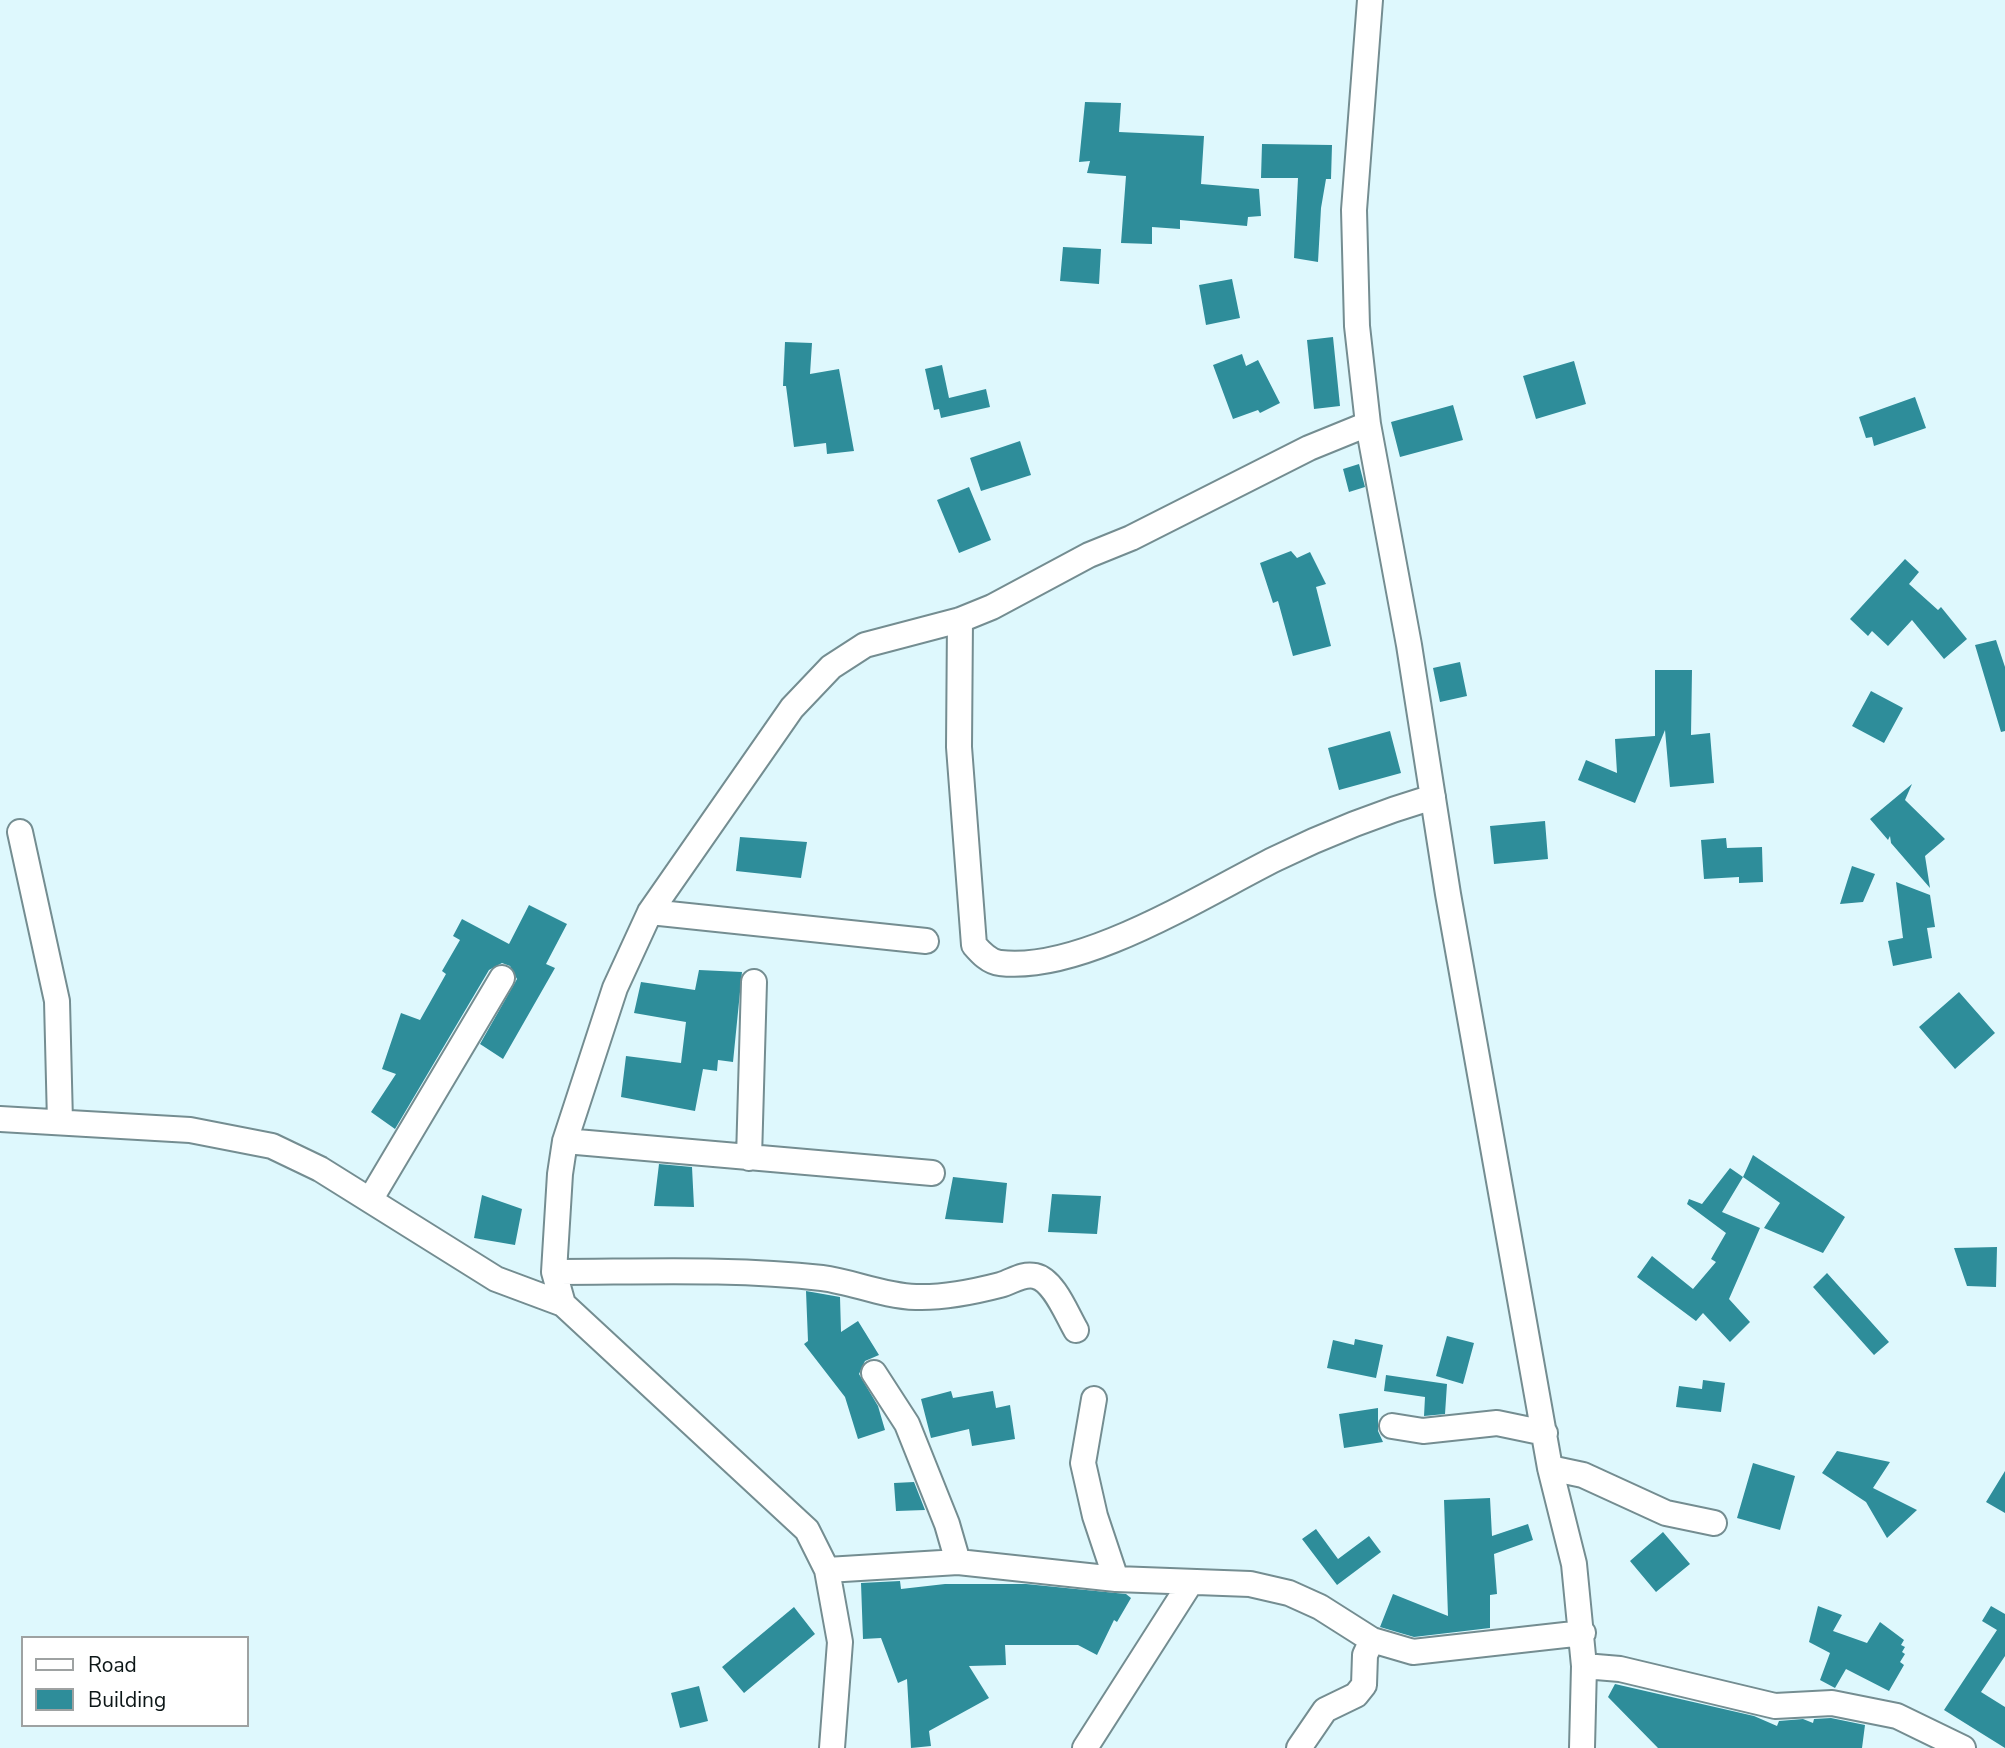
<!DOCTYPE html>
<style>
body{margin:0}
#map{position:relative;width:2005px;height:1748px;overflow:hidden;background:#def8fd;font-family:"Nunito Sans",sans-serif}
canvas{display:block}
.legend{position:absolute;left:21px;top:1636px;width:228px;height:91px;box-sizing:border-box;background:#fff;border:2px solid #9ea2a2;margin:0;padding:9px 12px;list-style:none;font-size:21px;color:#0c1617}
.legend li{display:flex;align-items:center;gap:14px;height:35px}
.legend b{width:35px;border:2px solid #9ea2a2}
</style>
<div id="map">
<canvas width="2005" height="1748"></canvas>
<ul class="legend">
<li><b style="height:9px;background:#fff"></b>Road</li>
<li><b style="height:19px;background:#2e8d9a"></b>Building</li>
</ul>
</div>
<script>
const ctx = document.querySelector('canvas').getContext('2d');
ctx.lineJoin = 'round';
function fillPath(path, color) { ctx.fillStyle = color; ctx.fill(path, 'evenodd'); }
function strokePath(path, color, width, dash) { ctx.strokeStyle = color; ctx.lineWidth = width; ctx.lineCap = dash ? 'butt' : 'round'; ctx.setLineDash(dash || []); ctx.stroke(path); }
fillPath(new Path2D(`
 M1085 102 1121 103 1119 132 1204 136 1201 184 1259 189 1261 216 1248 217 1247 226 1180 220V229L1152 227V244L1121 243 1126 176 1087 173 1090 161 1079 162Z
 M1262 144 1332 145 1331 179H1326L1321 208 1318 262 1294 258 1298 178H1261Z
 M1063 247 1101 249 1099 284 1060 281Z
 M1232 279 1240 318 1206 325 1199 285Z
 M1333 337 1340 406 1314 409 1307 340Z
 M785 342 812 343 810 374 839 369 854 451 827 454 826 443 794 447 786 386H783Z
 M1242 354 1246 366 1258 360 1280 403 1260 413 1258 410 1233 419 1213 365Z
 M1574 361 1586 404 1536 419 1523 376Z
 M942 365 949 398 986 389 990 407 941 418 939 409 934 410 925 369Z
 M1915 397 1926 428 1874 446 1872 437 1866 438 1859 417Z
 M1453 405 1463 440 1400 457 1391 422Z
 M1020 441 1031 475 981 491 970 458Z
 M1359 464 1365 487 1349 492 1343 469Z
 M969 487 991 540 959 553 937 500Z
 M1291 551 1297 558 1310 552 1326 584 1316 587 1331 646 1293 656 1278 601 1273 603 1260 563Z
 M1905 559 1919 572 1909 584 1938 610 1941 607 1967 639 1944 659 1912 620 1888 646 1872 631 1868 636 1850 619Z
 M1996 640 2005 667V731L2001 732 1975 645Z
 M1460 662 1467 696 1440 702 1433 668Z
 M1655 670H1692L1691 735 1710 733 1714 783 1670 787 1665 730 1635 803 1578 780 1586 760 1617 773 1615 739 1655 736Z
 M1871 691 1903 708 1884 743 1852 726Z
 M1390 731 1401 773 1339 790 1328 748Z
 M1912 784 1905 800 1945 839 1925 856 1930 888 1891 843 1890 836 1888 840 1870 819Z
 M1545 821 1548 859 1494 864 1490 826Z
 M740 837 807 842 801 878 736 871Z
 M1726 838 1727 848 1762 847 1763 882 1739 883V877L1704 879 1701 840Z
 M1852 866 1875 874 1863 902 1840 904Z
 M1896 882 1930 895 1935 927 1927 928 1932 958 1893 966 1888 941 1903 938Z
 M529 905 567 924 546 964 555 968 503 1059 480 1044 517 979 510 966 502 963 489 970 395 1129 371 1112 396 1074 382 1069 401 1013 420 1020 446 974 442 971 460 940 453 936 462 919 509 944Z
 M699 970 742 972 733 1062 718 1060 717 1071 703 1069 695 1111 621 1097 626 1056 681 1063 686 1022 634 1013 641 982 695 990Z
 M1959 992 1995 1033 1955 1069 1919 1027Z
 M1753 1155 1845 1217 1823 1253 1764 1228 1780 1203 1743 1177Z
 M659 1164 692 1167 694 1207 654 1206Z
 M1730 1168 1743 1177 1722 1212 1760 1228 1729 1299 1750 1322 1730 1342 1703 1313 1696 1321 1637 1277 1652 1256 1693 1289 1716 1262 1711 1259 1726 1233 1687 1204 1689 1199 1702 1204Z
 M953 1177 1007 1183 1003 1223 945 1219Z
 M1052 1194 1101 1196 1097 1234 1048 1232Z
 M482 1195 522 1209 515 1245 474 1238Z
 M1997 1247 1996 1287 1967 1286 1954 1248Z
 M1827 1273 1889 1342 1874 1355 1813 1287Z
 M806 1291 840 1297 841 1332 858 1321 879 1355 865 1361 859 1374 878 1406 885 1430 858 1439 845 1397 804 1344 808 1341Z
 M1447 1336 1474 1343 1463 1384 1436 1376Z
 M1355 1339 1383 1345 1376 1378 1327 1368 1333 1340 1354 1345Z
 M1386 1375 1447 1384 1445 1414 1424 1416 1425 1397 1384 1391Z
 M1703 1380 1725 1383 1721 1412 1676 1407 1679 1386 1702 1389Z
 M951 1391 953 1398 993 1391 996 1408 1010 1405 1015 1439 972 1446 969 1429 931 1438 921 1399Z
 M1378 1408V1431L1383 1442 1344 1448 1339 1414Z
 M1837 1451 1890 1462 1873 1488 1917 1510 1887 1538 1866 1502 1822 1473Z
 M1753 1463 1795 1476 1780 1530 1737 1518Z
 M2005 1471V1513L1986 1502Z
 M914 1482 925 1510 896 1511 894 1483Z
 M1490 1498 1492 1536 1528 1524 1533 1540 1494 1554 1497 1594 1490 1595V1628L1414 1637 1380 1627 1393 1594 1448 1616 1444 1500Z
 M1316 1529 1338 1559 1369 1536 1381 1552 1337 1585 1302 1539Z
 M1663 1532 1690 1564 1656 1592 1630 1561Z
 M900 1581 901 1589 945 1584H1026L1126 1594 1131 1598 1117 1622 1114 1620 1097 1655 1078 1645H1005L1006 1665 969 1666 989 1698 929 1731 931 1746 911 1748 907 1679 898 1683 881 1638 863 1639 861 1583Z
 M1818 1606 1842 1615 1833 1631 1867 1643 1880 1622 1904 1640 1901 1645 1905 1647 1902 1652 1905 1654 1900 1662 1904 1665 1889 1691 1846 1669 1835 1688 1820 1680 1830 1653 1809 1642Z
 M1991 1606 2005 1614V1656L1981 1692 2005 1707V1748L1944 1710 1997 1630 1982 1621Z
 M794 1607 815 1634 744 1693 722 1667Z
 M1615 1684 1754 1716 1777 1726 1779 1721 1803 1719 1813 1723 1814 1719 1831 1718 1865 1725 1862 1748H1658L1608 1697Z
 M699 1686 708 1721 680 1728 671 1693Z`), '#2e8d9a');
const minor = new Path2D(`
 M1370 0 1354 210 1357 326 1368 424 1409 645 1448 894 1550 1468 1574 1564 1584 1666 1582 1748
 M960 620 959 747 974 945C981 953 989 962 1000 963 1081 973 1203 895 1275 859 1326 834 1379 813 1433 797
 M20 832 57 1001 60 1122
 M650 912 926 941
 M0 1119 190 1130 272 1146 320 1169 496 1279 563 1304
 M565 1141 932 1173
 M749 1158 754 982
 M370 1200 502 978
 M554 1272C643 1272 733 1268 822 1278 853 1282 883 1296 916 1297 944 1298 973 1292 1000 1285 1012 1282 1022 1273 1035 1276 1054 1280 1067 1315 1076 1330
 M874 1373 907 1424 947 1524 958 1562
 M1094 1399 1083 1463 1095 1516 1116 1579
 M1392 1426 1423 1431 1497 1423 1545 1433
 M1550 1468 1583 1475 1666 1513 1714 1523
 M827 1570 958 1562 1116 1579 1250 1584 1289 1593 1320 1607 1372 1640 1413 1652 1583 1633
 M1584 1666 1620 1669 1775 1706 1832 1703 1897 1716 1963 1748
 M832 1748 840 1642 827 1570 807 1530 563 1304 554 1272 560 1174 565 1141 615 988 650 912 792 708 831 667 865 645 960 620 992 607 1089 555 1131 538 1309 448 1368 424
 M1085 1748 1191 1582
 M1299 1748 1325 1710 1356 1695 1364 1685 1365 1655 1372 1640`);
strokePath(minor, '#748d91', 28);
strokePath(minor, '#fff', 24);
</script>
